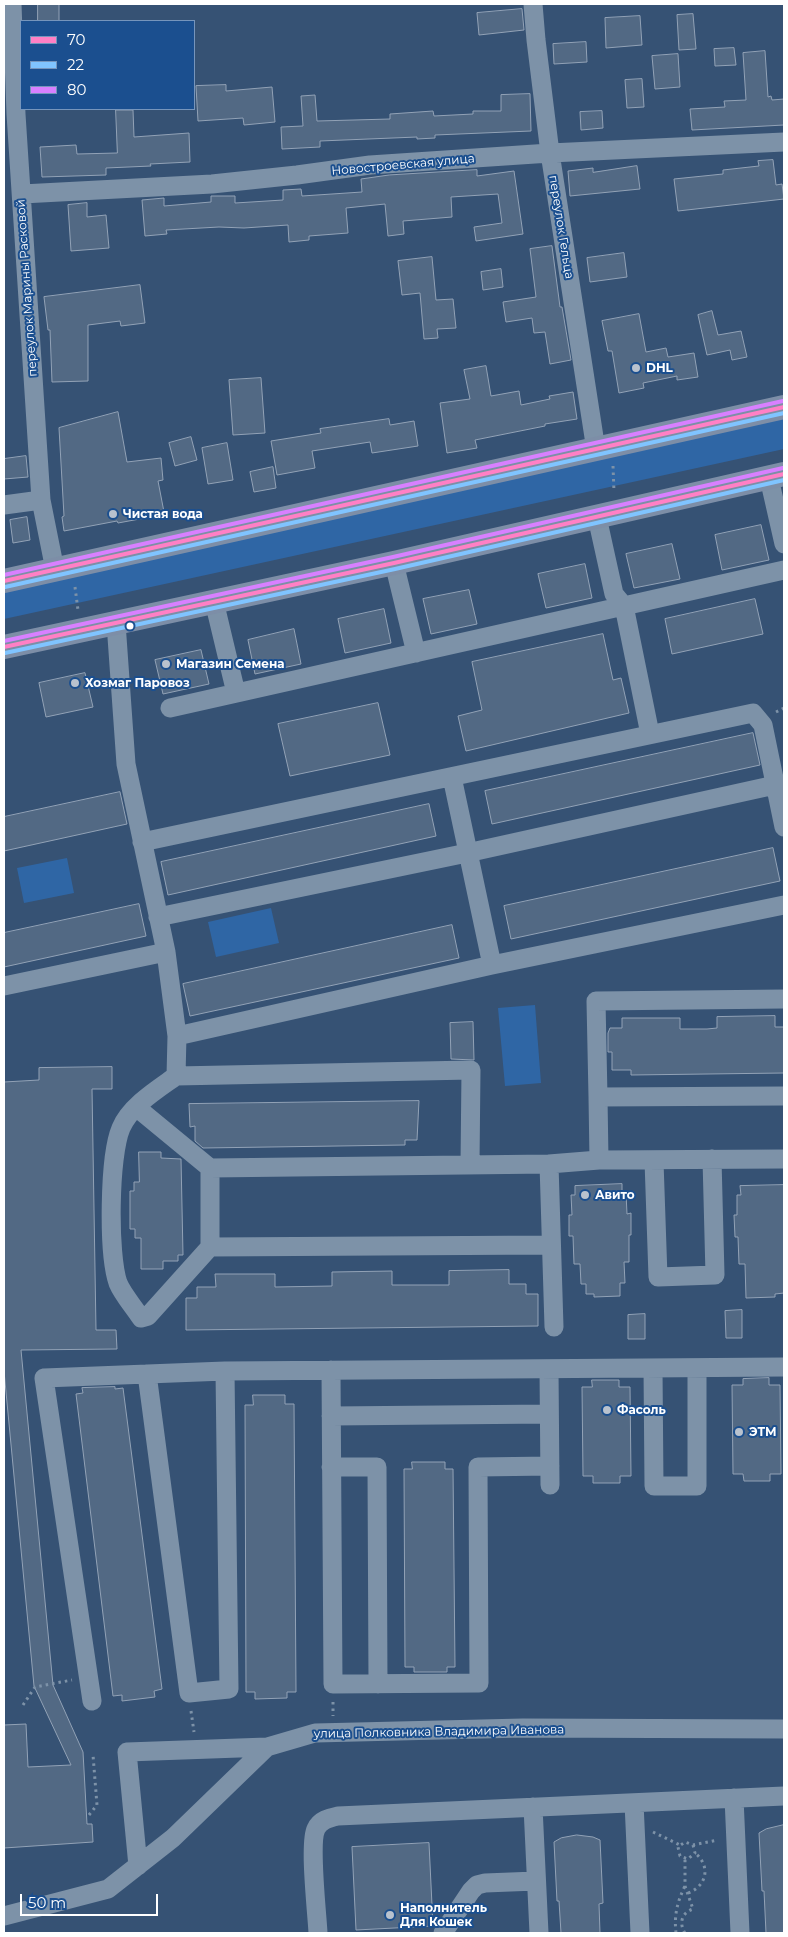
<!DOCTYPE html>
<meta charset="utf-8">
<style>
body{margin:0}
#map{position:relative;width:788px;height:1937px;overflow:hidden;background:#365274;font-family:Montserrat,sans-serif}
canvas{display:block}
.frame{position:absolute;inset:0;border:5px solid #fff;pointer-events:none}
.legend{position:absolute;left:20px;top:20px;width:175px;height:90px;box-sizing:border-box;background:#1b4f8f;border:1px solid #7695bc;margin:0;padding:6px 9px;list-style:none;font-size:15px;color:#fff}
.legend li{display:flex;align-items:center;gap:10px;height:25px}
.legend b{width:25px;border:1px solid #7695bc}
.scale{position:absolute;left:20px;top:1894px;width:138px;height:22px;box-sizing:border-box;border:2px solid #fff;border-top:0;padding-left:6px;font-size:15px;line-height:18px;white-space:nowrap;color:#fff;-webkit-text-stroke:4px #1b4f8f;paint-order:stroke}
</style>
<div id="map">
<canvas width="788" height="1937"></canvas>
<div class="frame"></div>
<ul class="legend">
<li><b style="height:6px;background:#ff80c5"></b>70</li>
<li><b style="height:6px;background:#80c4ff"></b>22</li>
<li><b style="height:6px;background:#d880ff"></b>80</li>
</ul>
<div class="scale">50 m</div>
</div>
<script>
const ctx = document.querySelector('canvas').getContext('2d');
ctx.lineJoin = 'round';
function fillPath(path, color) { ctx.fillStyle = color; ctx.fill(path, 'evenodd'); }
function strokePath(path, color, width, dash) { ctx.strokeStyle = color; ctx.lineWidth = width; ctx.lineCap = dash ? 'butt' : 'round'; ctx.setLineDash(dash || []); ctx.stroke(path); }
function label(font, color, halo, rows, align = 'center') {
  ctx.font = font + ' Montserrat,sans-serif'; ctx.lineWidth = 4; ctx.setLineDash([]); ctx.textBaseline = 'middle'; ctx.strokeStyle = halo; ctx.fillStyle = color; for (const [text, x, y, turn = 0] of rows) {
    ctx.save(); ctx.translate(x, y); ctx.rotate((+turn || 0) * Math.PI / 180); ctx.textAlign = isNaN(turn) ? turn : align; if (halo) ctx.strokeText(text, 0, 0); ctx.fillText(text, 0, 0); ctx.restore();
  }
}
fillPath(new Path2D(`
 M784 415V449L4 619V586Z
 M67 858 74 893 24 903 17 868Z
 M271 908 279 943 216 957 208 922Z
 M535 1005 541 1083 505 1086 498 1008Z`), '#2f66a5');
const building = new Path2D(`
 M38 4H59V21H38Z
 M522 9 524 30 479 35 477 13Z
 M693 14 696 49 679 50 677 15Z
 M640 16 642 45 606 48 605 18Z
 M586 42 587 62 554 64 553 44Z
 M734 48 736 65 715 66 714 49Z
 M765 51 768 97 771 96 772 100 784 99V125L692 130 690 109 725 107 724 101 746 100 743 53Z
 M678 54 680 87 655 89 652 56Z
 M642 79 644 107 627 108 625 80Z
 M226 85V91L272 87 275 122 244 125 243 118 198 121 196 86Z
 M530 94 531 131 435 135V138L417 139V137L320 141V147L282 149 281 127 303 126 301 96 315 95 317 121 390 119V114L433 111 434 116 473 114V111H501V95Z
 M116 110H133L134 137 189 133 190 162 150 164 151 166 106 168V175L42 177 40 147 76 145 77 154 117 153Z
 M602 111 603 128 581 130 580 112Z
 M773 160 776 185 782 184 784 199 678 211 674 179 723 174V170L759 166 758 161Z
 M637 166 640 189 570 196 568 171 593 168V172Z
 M477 170V176L514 171 523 234 476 241 474 227 502 223 498 194 451 197 452 217 403 221 404 234 388 236 385 204 346 208 348 233 309 236V240L289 242 288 225 244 228 219 227 166 230 167 234 145 236 142 200 164 198V206L211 202V196H235V203L283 200V190L301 189 302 196 362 192 361 179 389 175Z
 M87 203V217L106 215 109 248 71 251 68 205Z
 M552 246 560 307H562L571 360 550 364 545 332 534 333 532 318 506 322 503 302 536 297 530 249Z
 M624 253 627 277 590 282 587 258Z
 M432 257 436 300 453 299 456 328 437 329 438 338 424 339 420 293 402 295 398 261Z
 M501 269 503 287 483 290 481 272Z
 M140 285 145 323 121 326 120 321 88 325V381L52 382 50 330H48L44 297Z
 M712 311 718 335 741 331 747 357 732 360 730 350 707 355 698 315Z
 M639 314 646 352 666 348 668 357 694 353 698 377 677 380V376L643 383 644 388 619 393 612 351H608L602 321Z
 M486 366 491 396 519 391 521 405 550 399 549 396 573 392 577 419 545 424V426L475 440 477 448 447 453 440 403 470 399 464 370Z
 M261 378 265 433 233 435 229 380Z
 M118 412 127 462 161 458 163 480 158 481 164 512 144 516 145 518 118 523 117 521 64 531 62 517 64 516 59 428Z
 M389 419 390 425 414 421 418 446 372 453 370 442 312 451 315 468 277 475 271 441 321 433 320 429Z
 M191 437 197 460 175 466 169 443Z
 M227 443 233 480 208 484 202 448Z
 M26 456 28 477 4 479V459Z
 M273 467 276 488 254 492 250 472Z
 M27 517 30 540 13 543 10 520Z
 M761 525 769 560 722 570 715 535Z
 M672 544 680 579 634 588 626 554Z
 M585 564 592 598 546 608 538 574Z
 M469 590 477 624 431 634 423 599Z
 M755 599 763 634 672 654 665 619Z
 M384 609 391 643 345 653 338 619Z
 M294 629 301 664 255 674 248 640Z
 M603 634 613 680 621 678 629 713 466 751 458 716 482 710 472 662Z
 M201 650 209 684 163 694 155 660Z
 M85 673 93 707 46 717 39 683Z
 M378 703 390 755 290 776 278 724Z
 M753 733 760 765 492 824 485 791Z
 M120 792 127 824 4 851V817Z
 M429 804 436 836 168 895 161 862Z
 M773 848 780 881 511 939 504 906Z
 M139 904 146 936 4 967V933Z
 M452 925 459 958 190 1016 183 984Z
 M775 1016V1027H784V1073L631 1075V1070H612V1052H608V1033L610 1028H622V1018H680V1029H707L717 1028V1017Z
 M473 1022 474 1060 451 1059 450 1023Z
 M112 1067V1089H92L96 1330H116L117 1349 21 1350 53 1685 83 1752 87 1824H92L93 1842 4 1848V1725L26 1724 28 1767 71 1765 34 1686 4 1371V1082L39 1080V1068Z
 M419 1101 417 1140H405V1145L203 1148 195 1141V1126L190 1127 189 1104Z
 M139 1152H161V1158L181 1159 183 1255H178V1261H163V1269H141V1238H135V1229H130V1191H134V1182H139Z
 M622 1184V1194L626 1193 627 1214 631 1213V1235H629V1262H624L625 1283H620V1296L594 1297V1294H586V1284H581L580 1264H574L573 1236H569V1215H572L571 1195H575V1186Z
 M784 1185V1293L775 1294V1297L746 1298 745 1264H739L738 1237H735L734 1215H737V1195H741L740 1186Z
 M509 1270V1284H526V1294H538V1326L186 1330V1298H197V1287H216L215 1274H275V1287L332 1286V1272L392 1271V1285H449V1271Z
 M742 1310V1338H726L725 1311Z
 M645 1314V1339H628V1315Z
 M769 1378V1385H780L781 1474H770V1481H744L743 1474H733L732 1385H743V1379Z
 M592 1380H619V1387H630L631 1476H620V1483H593V1476H583L582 1387H592Z
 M115 1387V1389L123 1388 162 1689 154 1691 155 1697 122 1701V1695L113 1696 76 1394 83 1393 82 1388Z
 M253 1395H285V1404H294L296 1692H287V1698L255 1699V1692H246L245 1405H253Z
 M412 1462H445V1469H453L455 1667H447V1672H414V1667H405L404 1469H412Z
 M784 1825V1933H766L764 1891H762L759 1833 766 1829Z
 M577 1835 593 1837 600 1840 603 1903 599 1904 600 1933H561L559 1901H557L554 1842 561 1838Z
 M429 1843 433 1926 356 1930 352 1847Z`);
fillPath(building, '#526984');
strokePath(building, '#92a2b6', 1);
strokePath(new Path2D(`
 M613 466 614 492
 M75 587 78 610
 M776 712 784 708
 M333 1702V1716
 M23 1705 35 1687 72 1680
 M191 1711 194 1732
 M89 1815 97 1805 93 1755
 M653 1832 680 1845
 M693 1845 695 1853 688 1859 680 1856 678 1847 685 1842 693 1845 718 1840
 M688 1893C707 1886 711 1866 695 1853
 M676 1933C674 1916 677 1902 685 1886
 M685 1933C679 1924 681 1913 693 1909L685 1886V1858`), '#7d92a8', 3, [2.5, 4]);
strokePath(new Path2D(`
 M12 4 16 114 41 500 55 570
 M533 4 536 40 550 153 596 450
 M22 194 212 184 297 175 370 165 550 153 784 142
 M769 478 784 544
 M4 505 41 500
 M597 517 614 594 624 606 650 734
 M394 563 416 653
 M214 601 236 693
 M116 623 126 764 166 952 177 1036 176 1076 471 1070 470 1164
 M170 708 784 570
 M452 777 492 965
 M142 842 753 713 763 725 784 827
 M158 917 467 853 775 785
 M4 986 166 952
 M177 1036 492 965 784 905
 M176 1076C158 1089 130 1106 121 1128 109 1156 108 1254 118 1283 123 1295 134 1307 141 1318L148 1316 210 1247V1168
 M598 1097 596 1001 784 999
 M136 1107 210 1168 549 1164 554 1327
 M599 1160 598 1097 784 1096
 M654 1161 658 1277 715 1275 712 1159
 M549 1164 599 1160 784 1159
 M210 1247 551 1245
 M653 1368 654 1486H697V1368
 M549 1369 550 1485
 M331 1370 333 1684 479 1683 478 1467 550 1466
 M147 1374 189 1693 229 1689 225 1371
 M331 1416 549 1414
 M331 1467H377L378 1684
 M92 1701 44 1378 225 1371 784 1367
 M734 1798 740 1933
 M634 1803 640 1933
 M533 1807 539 1933
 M138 1866 127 1752 267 1747
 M4 1916 108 1889 173 1838 267 1747 315 1733 523 1728 784 1729
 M318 1933C317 1913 309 1843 316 1829 320 1820 329 1818 338 1816L784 1796
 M443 1933 471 1891 477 1885 485 1883 536 1881`), '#7d92a8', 19);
strokePath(new Path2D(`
 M4 581 784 407
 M4 647 394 563 784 474`), '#7d8ea7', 24);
strokePath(new Path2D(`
 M4 581 784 407
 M4 647 394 563 784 474`), '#ff80c5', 4);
strokePath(new Path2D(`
 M5 587 784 413
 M5 653 395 569 784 480`), '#80c4ff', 4);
strokePath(new Path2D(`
 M4 575 783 401
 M4 641 393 557 783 468`), '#d880ff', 4);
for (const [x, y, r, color] of [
 [636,368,5,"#b9c2ce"],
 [113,514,5,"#b9c2ce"],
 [130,626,4.5,"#fff"],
 [166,664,5,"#b9c2ce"],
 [75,683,5,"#b9c2ce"],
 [585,1195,5,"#b9c2ce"],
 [607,1410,5,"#b9c2ce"],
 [739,1432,5,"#b9c2ce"],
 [390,1915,5,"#b9c2ce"]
]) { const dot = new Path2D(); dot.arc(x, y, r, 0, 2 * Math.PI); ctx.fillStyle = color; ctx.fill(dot); strokePath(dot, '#1b4f8f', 2); }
label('12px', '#fff', '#1b4f8f', [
 ["Новостроевская улица",403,165,-5],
 ["переулок Гельца",561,227,81],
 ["переулок Марины Расковой",27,288,-94],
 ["улица Полковника Владимира Иванова",439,1732,-1]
]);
label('bold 12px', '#fff', '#1b4f8f', [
 ["DHL",646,368],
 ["Чистая вода",123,514],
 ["Магазин Семена",176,664],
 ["Хозмаг Паровоз",85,683],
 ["Авито",595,1195],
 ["Фасоль",617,1410],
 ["ЭТМ",749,1432],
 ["Наполнитель",400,1908],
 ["Для Кошек",400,1922]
], 'left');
</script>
